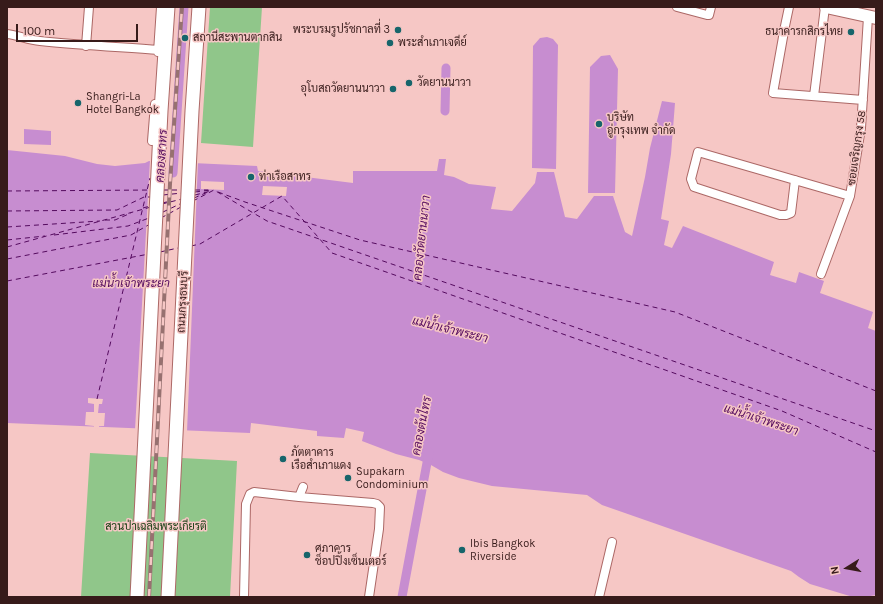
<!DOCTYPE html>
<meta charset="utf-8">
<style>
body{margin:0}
#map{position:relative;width:883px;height:604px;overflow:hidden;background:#f6c7c5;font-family:Karla,sans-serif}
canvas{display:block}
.frame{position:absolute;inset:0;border:8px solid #371b1a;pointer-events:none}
.north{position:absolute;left:827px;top:548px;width:40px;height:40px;-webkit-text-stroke:3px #f6c7c5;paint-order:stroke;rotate:259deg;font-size:11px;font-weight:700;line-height:16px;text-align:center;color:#371b1a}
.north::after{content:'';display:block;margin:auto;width:14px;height:18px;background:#371b1a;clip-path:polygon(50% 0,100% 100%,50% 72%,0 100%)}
.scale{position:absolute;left:16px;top:24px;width:122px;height:18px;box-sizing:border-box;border:2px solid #371b1a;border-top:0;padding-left:5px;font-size:12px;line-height:14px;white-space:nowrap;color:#371b1a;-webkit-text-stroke:3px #f6c7c5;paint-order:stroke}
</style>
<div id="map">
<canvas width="883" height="604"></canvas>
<div class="frame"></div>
<div class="north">N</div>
<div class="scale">100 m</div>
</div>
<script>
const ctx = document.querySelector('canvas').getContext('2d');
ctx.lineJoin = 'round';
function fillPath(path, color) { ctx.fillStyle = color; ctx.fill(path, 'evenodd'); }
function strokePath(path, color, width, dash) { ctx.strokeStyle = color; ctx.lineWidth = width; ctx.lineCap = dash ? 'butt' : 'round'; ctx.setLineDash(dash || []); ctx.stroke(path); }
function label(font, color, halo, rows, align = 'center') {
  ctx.font = font + ' Karla,Sarabun,sans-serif'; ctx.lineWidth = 3; ctx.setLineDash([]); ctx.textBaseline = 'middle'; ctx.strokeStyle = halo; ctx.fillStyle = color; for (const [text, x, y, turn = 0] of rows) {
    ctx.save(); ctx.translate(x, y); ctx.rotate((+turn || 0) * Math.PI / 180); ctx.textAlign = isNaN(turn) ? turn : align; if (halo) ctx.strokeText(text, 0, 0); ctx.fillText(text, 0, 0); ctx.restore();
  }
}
fillPath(new Path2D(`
 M210 7H262L253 147 201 143Z
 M90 453 237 461 230 597H81Z`), '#90c68a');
fillPath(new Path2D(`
 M547 37 553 39 558 45 556 169 532 168 533 46 540 38Z
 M610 55 618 69 615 193H588L590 67 601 56Z
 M662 101 675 103 671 154 661 219 669 221 664 245 672 248 683 226 774 262 770 275 796 283 799 272 824 281 820 293 873 312 868 328 876 331V595L865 597H853L810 584 799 577 791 571 602 505 587 495 492 486 459 478 443 472 431 465 419 460 396 454 362 441 364 432 346 428 344 438 317 436V431L251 423 250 433 7 423V150L65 156 97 164 115 166 145 163 149 161 257 166 258 171 353 183V171H437L439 159H446L444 175 454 177 469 184 496 187 491 209 512 211 535 183 537 172H554L565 217 577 219 594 196H613L625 232 632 236 645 177 650 148Z
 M24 129 51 131V145L24 144Z`), '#c78dd0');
fillPath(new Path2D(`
 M150 160 198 161 187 432 135 430Z
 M201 181 224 182V190L201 189Z
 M263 186 287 187 286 196 262 195Z
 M88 398 103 399 102 404H99L98 413H105L104 426H99V429L94 428V426L85 425 86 412H94V404L88 403Z`), '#f6c7c5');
strokePath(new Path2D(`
 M445 111 446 68
 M173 173 184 7
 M402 597 429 452`), '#c78dd0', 9);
strokePath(new Path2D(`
 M163 190H182
 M195 190H208
 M7 191 152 190
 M195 192 211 190
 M218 192 245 202 360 240 675 312 876 391
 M163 195 182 193
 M195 195 211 191
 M194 198 208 192
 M193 201 214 190 267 221 876 431
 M162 203 171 201
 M162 204 182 199
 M143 208 150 206
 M7 211 117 210 144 197H150
 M163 212 182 203
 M161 218 181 207
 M105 220H115L131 213
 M7 227 100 221
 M54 235 128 226 149 218
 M7 240 45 236
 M191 246 200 244 282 196 332 253 782 411 876 452
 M7 247 151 207
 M160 252 178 248
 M7 259 131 235 150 224
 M7 281 149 254
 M97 399 150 178`), '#540a5e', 1, [5, 4]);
const minor = new Path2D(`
 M677 7 707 15H709L711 7
 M789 7 785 26 773 93 863 100
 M7 34C18 35 28 40 40 41 79 45 119 47 159 50
 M86 46 89 7
 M158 52 161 7
 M814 96 825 7
 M152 141 155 104
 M795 180 791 213 786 215H780L694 187 691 179 698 152 850 196
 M821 274 850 196 861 128 868 17
 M299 497 373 503 377 504 380 507 379 529 369 597
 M244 597 246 504 250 494 254 492 299 497 303 487
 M599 597 612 542`);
const secondary = new Path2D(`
 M826 7 876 18`);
const primary = new Path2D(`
 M137 597 161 111 168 7
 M168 597 192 111 199 7`);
strokePath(minor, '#ac6866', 10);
strokePath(secondary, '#ac6866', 14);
strokePath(primary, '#ac6866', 15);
strokePath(minor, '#fff', 8);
strokePath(secondary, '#fff', 12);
strokePath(primary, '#fff', 13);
const rail = new Path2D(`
 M149 597 170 184 182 7`);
strokePath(rail, '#977170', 4);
strokePath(rail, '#f6c7c5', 2.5, [8]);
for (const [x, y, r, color] of [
 [398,30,4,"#17656b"],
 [851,32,4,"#17656b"],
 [185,38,4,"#17656b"],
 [390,43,4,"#17656b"],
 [409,83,4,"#17656b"],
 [393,89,4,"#17656b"],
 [78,103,4,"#17656b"],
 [599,124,4,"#17656b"],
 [251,177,4,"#17656b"],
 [283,459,4,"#17656b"],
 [348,478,4,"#17656b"],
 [462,550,4,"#17656b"],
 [307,555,4,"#17656b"]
]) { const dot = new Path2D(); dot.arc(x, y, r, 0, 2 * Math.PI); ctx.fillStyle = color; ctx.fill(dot); strokePath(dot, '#f6c7c5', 1.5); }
label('11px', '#371b1a', '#f6c7c5', [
 ["พระบรมรูปรัชกาลที่ 3",390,30,"right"],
 ["ธนาคารกสิกรไทย",843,32,"right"],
 ["สถานีสะพานตากสิน",193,38],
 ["พระสำเภาเจดีย์",398,43],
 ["วัดยานนาวา",417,83],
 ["อุโบสถวัดยานนาวา",385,89,"right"],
 ["Shangri-La",86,97],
 ["Hotel Bangkok",86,110],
 ["บริษัท",607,118],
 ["อู่กรุงเทพ จำกัด",607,131],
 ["ท่าเรือสาทร",259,177],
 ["ภัตตาคาร",291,453],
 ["เรือสำเภาแดง",291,466],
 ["Supakarn",356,472],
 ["Condominium",356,485],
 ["Ibis Bangkok",470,544],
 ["Riverside",470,557],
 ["ศุภาคาร",315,549],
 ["ช็อปปิ้งเซ็นเตอร์",315,562]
], 'left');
label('11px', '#371b1a', '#f6c7c5', [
 ["ซอยเจริญกรุง 58",857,148,-82],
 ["ถนนกรุงธนบุรี",183,302,-87]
]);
label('11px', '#133d10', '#f6c7c5', [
 ["สวนป่าเฉลิมพระเกียรติ",156,527]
]);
label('italic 12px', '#540a5e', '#f6c7c5', [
 ["คลองสาทร",162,156,-86],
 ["คลองวัดยานนาวา",422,238,-84],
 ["แม่น้ำเจ้าพระยา",131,284],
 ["แม่น้ำเจ้าพระยา",450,330,14],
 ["แม่น้ำเจ้าพระยา",761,420,18],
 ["คลองต้นไทร",422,426,-79]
]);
</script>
